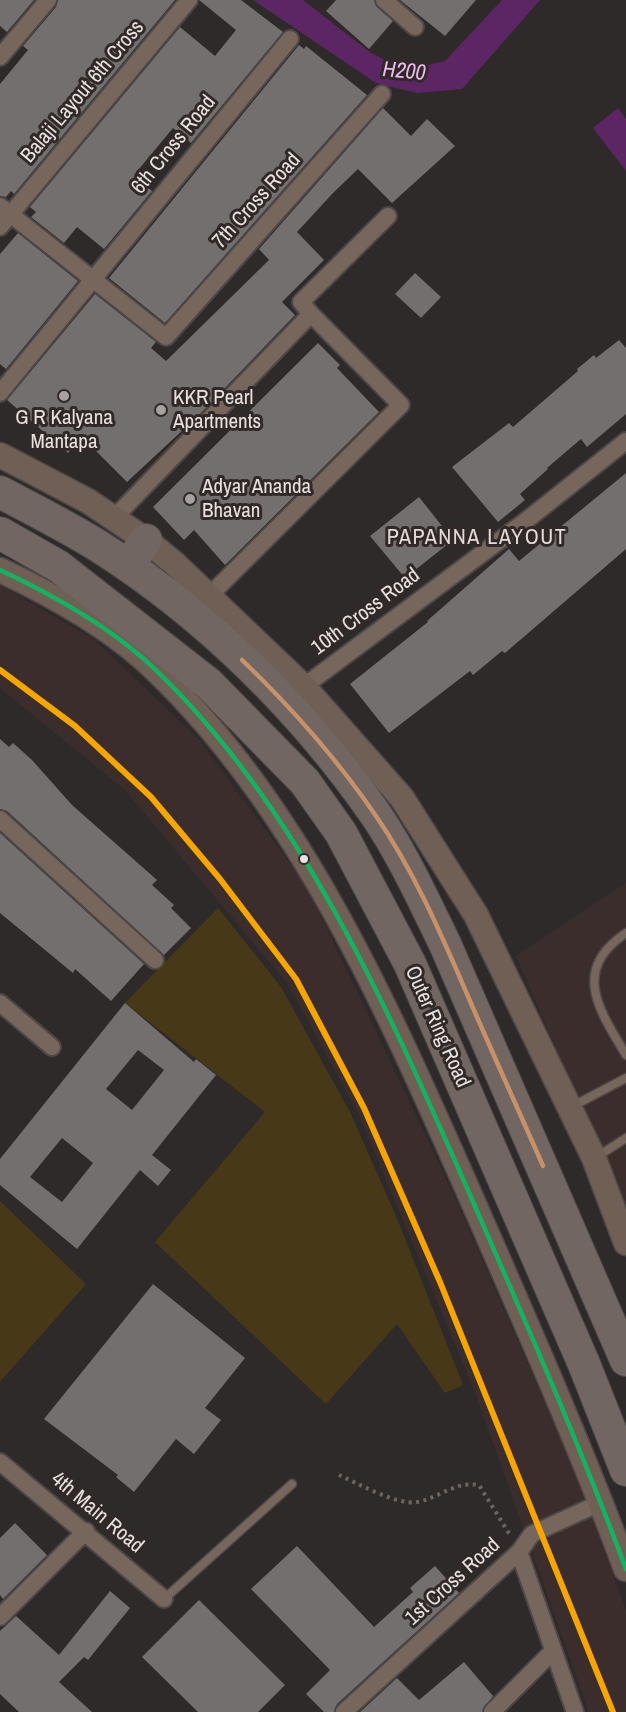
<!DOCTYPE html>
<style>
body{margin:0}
canvas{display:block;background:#2f2a2a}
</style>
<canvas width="626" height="1712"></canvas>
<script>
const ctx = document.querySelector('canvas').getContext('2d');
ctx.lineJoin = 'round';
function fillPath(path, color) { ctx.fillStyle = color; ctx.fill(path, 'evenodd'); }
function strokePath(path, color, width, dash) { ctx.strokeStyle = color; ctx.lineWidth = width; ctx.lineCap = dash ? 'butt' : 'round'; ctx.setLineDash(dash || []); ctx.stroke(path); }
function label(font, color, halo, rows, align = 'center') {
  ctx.font = font + ' "Archivo Narrow",sans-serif'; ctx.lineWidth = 6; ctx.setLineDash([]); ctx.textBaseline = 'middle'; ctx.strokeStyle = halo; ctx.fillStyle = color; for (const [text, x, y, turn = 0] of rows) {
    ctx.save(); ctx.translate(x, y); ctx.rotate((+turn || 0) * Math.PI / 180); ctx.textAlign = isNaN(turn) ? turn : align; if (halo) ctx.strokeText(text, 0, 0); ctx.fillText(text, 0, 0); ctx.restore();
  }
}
fillPath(new Path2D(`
 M0 585 96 641 199 740 306 885 452 1191 577 1476 626 1610V1712H589L475 1392 359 1115 288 984 124 789 0 688Z
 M626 883V1209L516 956Z`), '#3b2d2c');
fillPath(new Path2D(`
 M218 908 281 987 351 1114 398 1221 463 1385 445 1393 397 1324 326 1404 155 1242 265 1112 125 1003Z
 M0 1201 86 1284 0 1382Z`), '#473817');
fillPath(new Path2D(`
 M253 0H303L371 53 406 70 445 61 502 0H540L462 89 417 93 376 83Z
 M618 108 626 119V171L593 128Z`), '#5c2563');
fillPath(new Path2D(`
 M0 0H34L7 32 0 26Z
 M58 0H175L14 194 11 191 6 197 0 196V84L28 50 23 46 56 7Z
 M199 0H241L283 32 191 143 173 128 134 175 152 191 104 249 77 227 64 243 31 217 36 212 30 207 180 27 215 56 236 30Z
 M336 0H374L377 7 393 21 369 49 326 11Z
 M400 0H476L445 36Z
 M299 45 304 49 306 46 367 95 165 323 109 278Z
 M383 108 411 136 427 119 455 146 392 203 358 169 333 193 297 232 324 260 282 302 295 315 200 414 127 482 82 437 68 453 7 400 95 294 156 342 151 348 166 361 269 260 259 249Z
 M18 233 78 281 6 369 0 364V254Z
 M415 273 441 297 421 318 395 294Z
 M619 340 626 348V414L587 447 581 439 547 468 548 469 520 494 525 500 498 522 452 467 509 423 513 427 578 371 577 369 594 355 596 358Z
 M318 343 340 365 337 368 379 412 225 565 194 530 184 540 153 507Z
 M626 473V549L505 653 502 651 473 675 470 671 389 733 350 684 428 622 427 621 509 549 519 561Z
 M419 497 453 540 405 578 370 536Z
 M0 739 9 747 13 743 32 760 72 805 157 880 152 885 174 905 171 908 191 928 164 955 7 811 0 809Z
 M0 833 144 964 111 1001 75 969 73 973 0 913Z
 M125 1003 194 1062 196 1059 216 1075 152 1155 171 1170 158 1186 140 1170 77 1249 0 1185V1159ZM138 1050 164 1070 132 1110 106 1089ZM62 1138 93 1163 62 1202 30 1177Z
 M153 1284 245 1358 205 1408 221 1420 194 1454 176 1439 134 1492 116 1477 118 1475 44 1419Z
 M15 1523 47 1555 3 1599 0 1595V1538Z
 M297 1546 374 1627 413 1592 410 1588 435 1566 459 1593 337 1704 334 1712H324L306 1694 330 1670 251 1589Z
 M110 1591 130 1608 88 1660 84 1657 59 1682 92 1712H19L0 1694V1631L16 1616 59 1655Z
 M199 1600 285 1685 258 1712H198L142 1657Z
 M464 1662 493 1696 482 1712H360L397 1678 419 1700Z`), '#736f6f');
const lane = new Path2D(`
 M626 933C570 970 600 1011 626 1055
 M571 1107 626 1078
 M595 1158 626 1138
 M164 1599 292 1484`);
const street = new Path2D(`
 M384 0 415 27
 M0 57 48 0
 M0 206 166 337 382 94
 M0 227 189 0
 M311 314 301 302 388 216
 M0 393 290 39
 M114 518 311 314 401 405 210 595
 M295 693 523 523 626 441
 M0 819 155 960
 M0 1003 52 1047
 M0 1462 164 1599
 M519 1552 575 1712
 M0 1617 86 1531
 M344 1712 519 1552 532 1534 600 1503
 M492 1712 553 1651`);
const secondary = new Path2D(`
 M0 455 88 501 146 540 175 564 304 687 402 798 476 915 594 1158 626 1243
 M0 570C49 593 103 623 144 659 296 798 385 1003 467 1188 522 1314 578 1440 626 1569`);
const highway = new Path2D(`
 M0 492C34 510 68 527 100 547 208 616 303 710 376 815 403 855 424 901 445 944L626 1360
 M0 533 58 566 208 683 305 782 341 833 410 964 584 1364 626 1470
 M128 566 146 540`);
strokePath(lane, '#4c4848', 11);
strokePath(street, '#4c4848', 20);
strokePath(secondary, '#4c4848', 27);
strokePath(highway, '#4c4848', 34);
strokePath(new Path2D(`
 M339 1475C357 1483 398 1506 417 1502 440 1498 454 1481 479 1485L510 1535`), '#6e645e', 4, [3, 4.5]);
strokePath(lane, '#76665c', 8);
strokePath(street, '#76665c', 16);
strokePath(secondary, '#6f5f55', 24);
strokePath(highway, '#716661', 32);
strokePath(new Path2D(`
 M0 570C49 593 103 623 144 659 296 798 385 1003 467 1188 522 1314 578 1440 626 1569`), '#13b361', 4.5);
strokePath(new Path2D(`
 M242 660C292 708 337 759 376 816 414 871 441 934 467 994 492 1052 518 1109 543 1166`), '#c7916a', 4.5);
strokePath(new Path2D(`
 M0 670 75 726 151 797 220 879 296 979 364 1108 440 1282 613 1712`), '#f7a600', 6);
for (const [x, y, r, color] of [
 [64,396,6,"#a7a1a0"],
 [161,410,6,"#a7a1a0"],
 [190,499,6,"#a7a1a0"],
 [304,859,5,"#e7e1e0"]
]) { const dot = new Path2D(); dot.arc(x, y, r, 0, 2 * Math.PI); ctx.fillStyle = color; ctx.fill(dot); strokePath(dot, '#312928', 2); }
label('21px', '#e7e1e0', '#312928', [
 ["Balaji Layout 6th Cross",83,92,-50],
 ["6th Cross Road",174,145,-51],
 ["7th Cross Road",257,201,-48],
 ["10th Cross Road",366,612,-37],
 ["Outer Ring Road",437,1027,66],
 ["4th Main Road",97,1513,40],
 ["1st Cross Road",453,1582,-42]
]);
label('21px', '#e7e1e0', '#312928', [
 ["KKR Pearl",173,398],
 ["Apartments",173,422],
 ["G R Kalyana",64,418,"center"],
 ["Mantapa",64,442,"center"],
 ["Adyar Ananda",202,487],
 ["Bhavan",202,511]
], 'left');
label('italic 22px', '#ecbbf4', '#312928', [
 ["H200",404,72,5]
]);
ctx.letterSpacing = '1.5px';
label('22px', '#e6dad9', '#312928', [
 ["PAPANNA LAYOUT",477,538]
]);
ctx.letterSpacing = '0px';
</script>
